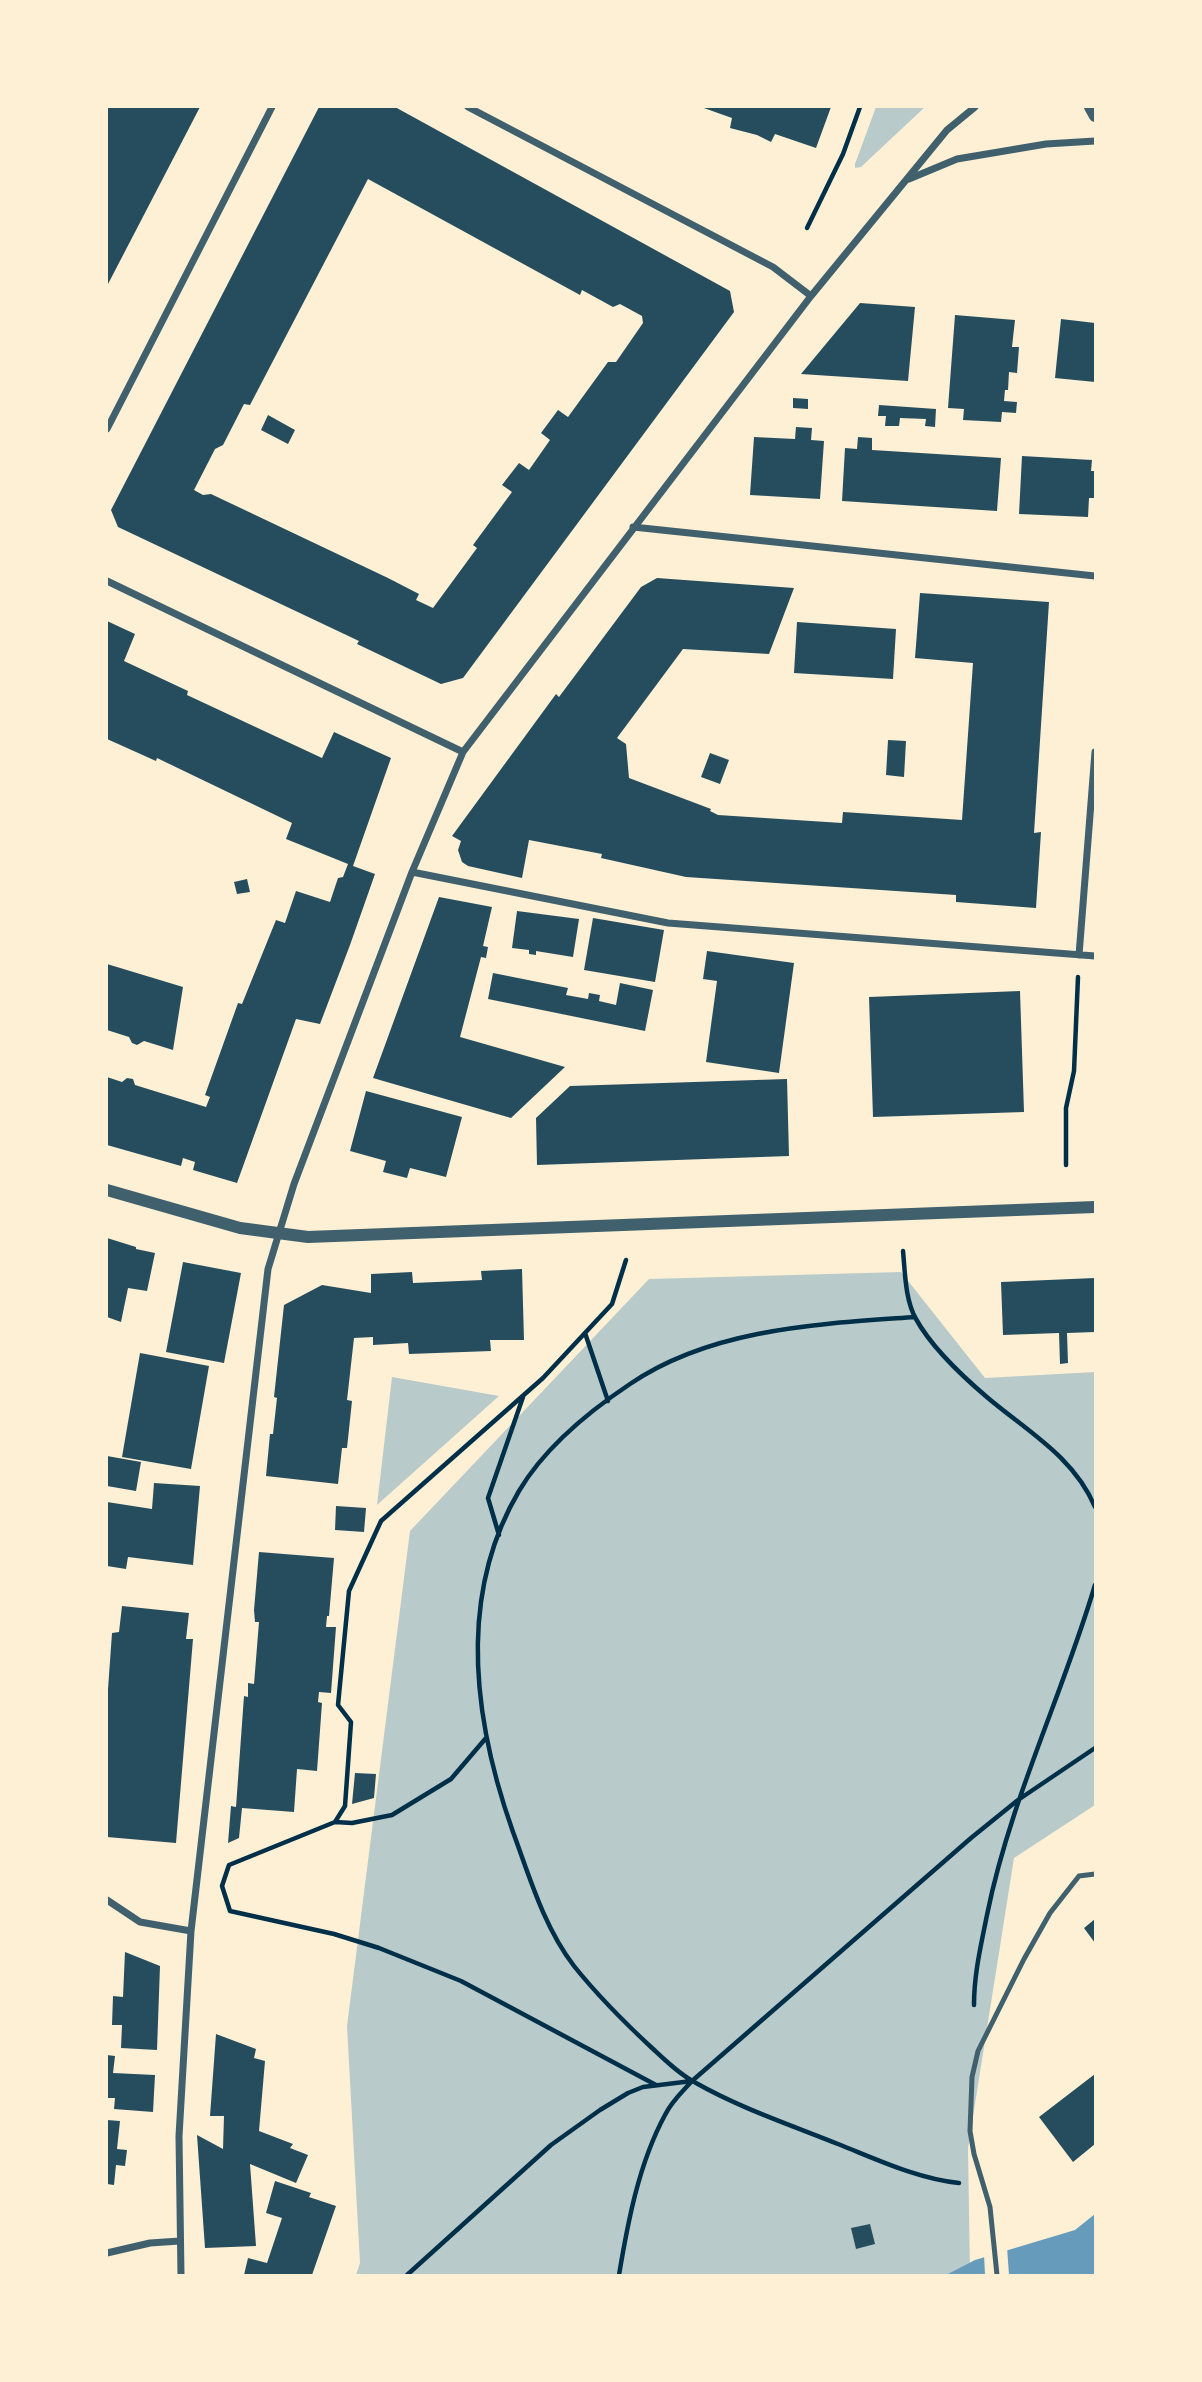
<!DOCTYPE html>
<style>
body{margin:0}
#map{position:relative;width:1202px;height:2382px;overflow:hidden;background:#fdf0d5;font-family:Jost,sans-serif}
canvas{display:block}
.frame{position:absolute;inset:0;border:108px solid #fdf0d5;pointer-events:none}
</style>
<div id="map">
<canvas width="1202" height="2382"></canvas>
<div class="frame"></div>
</div>
<script>
const ctx = document.querySelector('canvas').getContext('2d');
ctx.lineJoin = 'round';
function fillPath(path, color) { ctx.fillStyle = color; ctx.fill(path, 'evenodd'); }
function strokePath(path, color, width, dash) { ctx.strokeStyle = color; ctx.lineWidth = width; ctx.lineCap = dash ? 'butt' : 'round'; ctx.setLineDash(dash || []); ctx.stroke(path); }
fillPath(new Path2D(`
 M876 107H925L861 167 855 168V164Z
 M901 1272 985 1378 1095 1372V1805L1014 1858 968 2148 970 2275H356L360 2263 347 2026 410 1531 649 1279Z
 M392 1377 499 1396 377 1505Z`), '#b9caca');
fillPath(new Path2D(`
 M1095 2214V2275H946L975 2260 1075 2230Z`), '#669bbc');
fillPath(new Path2D(`
 M1007 2247 1009 2275H985L984 2254Z`), '#fdf0d5');
fillPath(new Path2D(`
 M107 107H200L107 286Z
 M319 107H395L730 291 734 312 463 678 441 684 357 644 359 641 118 527 111 510ZM368 179 580 295 582 290 613 307 620 304 642 316 643 323 616 362H608L568 417 558 410 541 433 550 440 529 470 519 463 502 485 512 492 473 545 477 548 433 608 416 600 419 594 388 578 211 494 203 495 194 490 215 449 223 445 244 404 250 405Z
 M701 107H831L816 148 775 134 771 142 757 135 730 128 732 118Z
 M860 303 915 307 908 381 801 374Z
 M955 315 1015 320 1012 347H1019L1017 373 1009 372 1008 390H1005L1004 401 1017 402 1016 413 1002 412 1001 422 963 420 964 409 948 408Z
 M1061 319 1095 323V382L1055 378Z
 M793 398 808 399V409L793 408Z
 M879 405 936 409 935 427 925 426 926 419 900 418 899 426H885L886 416H878Z
 M268 415 295 430 288 444 261 430Z
 M796 427 812 428 811 440 824 441 820 499 750 495 754 437 795 439Z
 M858 437 872 438V450L1001 458 997 511 842 501 845 448 857 449Z
 M1022 456 1092 460 1091 471H1095V498H1089L1088 517 1019 514Z
 M657 578 794 588 769 654 683 649 617 738 626 744 629 778 711 809 710 811 718 815 842 823 843 812 962 820 973 663 915 658 920 593 1049 602 1034 833 1041 832 1036 908 956 902V895L686 877 601 858 602 854 529 840 522 878 468 866 462 862 458 850 461 841 452 836 556 694 559 697 641 587Z
 M107 621 135 634 124 661 188 691 187 695 322 758 334 732 391 758 353 866 375 874 350 945 320 1024 296 1019 237 1183 193 1170 195 1162 183 1158 181 1166 107 1145V1077L122 1082 127 1078 133 1079 135 1085 206 1107 210 1097 205 1095 238 1003 242 1004 276 920 285 923 296 891 330 902 338 878 343 877 348 864 286 839 292 823 157 758 156 761 107 739Z
 M797 622 896 629 893 679 794 673Z
 M888 740 906 741 904 777 886 775Z
 M710 753 729 760 720 784 701 777Z
 M247 879 250 892 237 894 234 882Z
 M439 897 492 907 483 946 488 947 486 958 481 957 460 1037 565 1067 511 1118 373 1078Z
 M517 911 579 919 573 957 536 951V955L529 954V950L512 948Z
 M593 918 664 930 655 982 584 970Z
 M707 951 794 963 779 1073 706 1062 717 981 703 979Z
 M107 964 183 987 173 1050 144 1041 137 1045 132 1043 129 1037 107 1030Z
 M493 973 568 988 566 995 588 999 589 993 600 995 599 1001 616 1005 620 983 653 990 645 1031 488 999Z
 M1020 991 1024 1112 873 1117 869 997Z
 M787 1079 789 1156 537 1165 536 1118 570 1086Z
 M366 1091 462 1117 446 1177 410 1168 407 1178 383 1172 386 1161 350 1151Z
 M107 1238 136 1247V1249L155 1253 147 1291 128 1288 121 1322 107 1317Z
 M183 1262 241 1273 224 1363 166 1352Z
 M522 1269 524 1340H490L491 1351 409 1354 408 1343 373 1345V1337L354 1338 347 1400 352 1401 347 1448H342L338 1484 266 1476 270 1434H273L277 1398 274 1397 284 1305 322 1285 371 1293V1274L412 1272 413 1283 482 1280 481 1271Z
 M1095 1278V1332L1067 1333 1068 1363 1060 1364 1059 1333 1003 1335 1001 1282Z
 M140 1353 209 1366 191 1469 122 1457Z
 M107 1456 141 1462 136 1491 107 1486Z
 M154 1483 200 1486 193 1565 128 1557 126 1569 107 1566V1502L152 1509Z
 M336 1506 366 1508 364 1532 335 1530Z
 M259 1552 334 1558 329 1616H327L326 1627H336L331 1693 319 1692 318 1702 322 1703 317 1771 297 1769 294 1812 242 1808 239 1838 228 1843 231 1806 236 1807 244 1696 248 1697V1683L254 1684 259 1622H255L254 1610Z
 M122 1606 189 1613 186 1639H193L176 1843 107 1837V1703L112 1633 119 1632Z
 M355 1773 376 1774 374 1798 352 1804Z
 M1095 1919V1943L1084 1928Z
 M125 1952 160 1966 157 2050 121 2048 122 2025H112L113 1996 123 1997Z
 M216 2034 256 2049 254 2058 265 2061 259 2131 293 2144 290 2148 308 2155 296 2183 250 2164 256 2246 205 2248 197 2135 223 2149 224 2116H210Z
 M107 2055 115 2056 113 2073 155 2075 153 2112 114 2109 115 2098H107Z
 M1095 2074V2144L1073 2162 1039 2117Z
 M107 2120 120 2121 117 2149 127 2150 125 2166 116 2165 114 2185 107 2184Z
 M275 2181 311 2193 309 2197 336 2206 312 2275H244L248 2258 267 2263 282 2218 266 2213Z
 M870 2224 875 2244 856 2249 851 2228Z`), '#264d5e');
strokePath(new Path2D(`
 M807 228 843 154 860 107
 M1066 1165V1108L1074 1071 1078 977
 M903 1251C905 1271 905 1300 916 1319 932 1348 962 1376 988 1398 1027 1431 1074 1457 1095 1507
 M626 1260 612 1304 543 1378 381 1521 349 1591 338 1705 351 1722 345 1806 335 1822 229 1865 222 1886 230 1911 334 1934 379 1948 461 1981 656 2085
 M915 1317C819 1324 712 1328 630 1384 588 1412 545 1447 519 1491 457 1596 474 1722 513 1832 530 1878 544 1927 574 1966 598 1996 624 2022 652 2048 665 2060 679 2074 696 2083 740 2108 791 2125 838 2144 876 2159 918 2179 959 2183
 M585 1333 608 1401
 M499 1535 488 1498 523 1397
 M335 1822 352 1823 392 1815 451 1779 486 1738
 M974 2005C974 1974 981 1945 987 1915 1010 1801 1062 1696 1095 1585
 M407 2275 551 2145 600 2110 628 2093 643 2087 692 2081
 M619 2275C628 2221 639 2163 665 2115 671 2102 682 2092 692 2081L971 1838 1018 1800 1095 1748`), '#003049', 4.5);
strokePath(new Path2D(`
 M997 2275 990 2207 974 2154 970 2131 972 2077 978 2051 1024 1959 1050 1913 1079 1876 1095 1874`), '#3f606c', 5);
strokePath(new Path2D(`
 M468 107 773 267 811 296
 M909 179 957 159 1046 144 1095 141
 M107 429 272 107
 M633 527 1095 576
 M107 581 463 752
 M412 872 668 923 1095 956
 M1079 955 1095 752
 M107 1900 140 1922 191 1931
 M107 2253 150 2243 180 2241
 M181 2275 179 2136 191 1931 268 1269 294 1184 412 872 463 752 811 296 947 130 975 107`), '#3f606c', 7);
strokePath(new Path2D(`
 M1090 107 1095 116
 M107 1190 240 1228 308 1237 1095 1207`), '#3f606c', 12);
</script>
